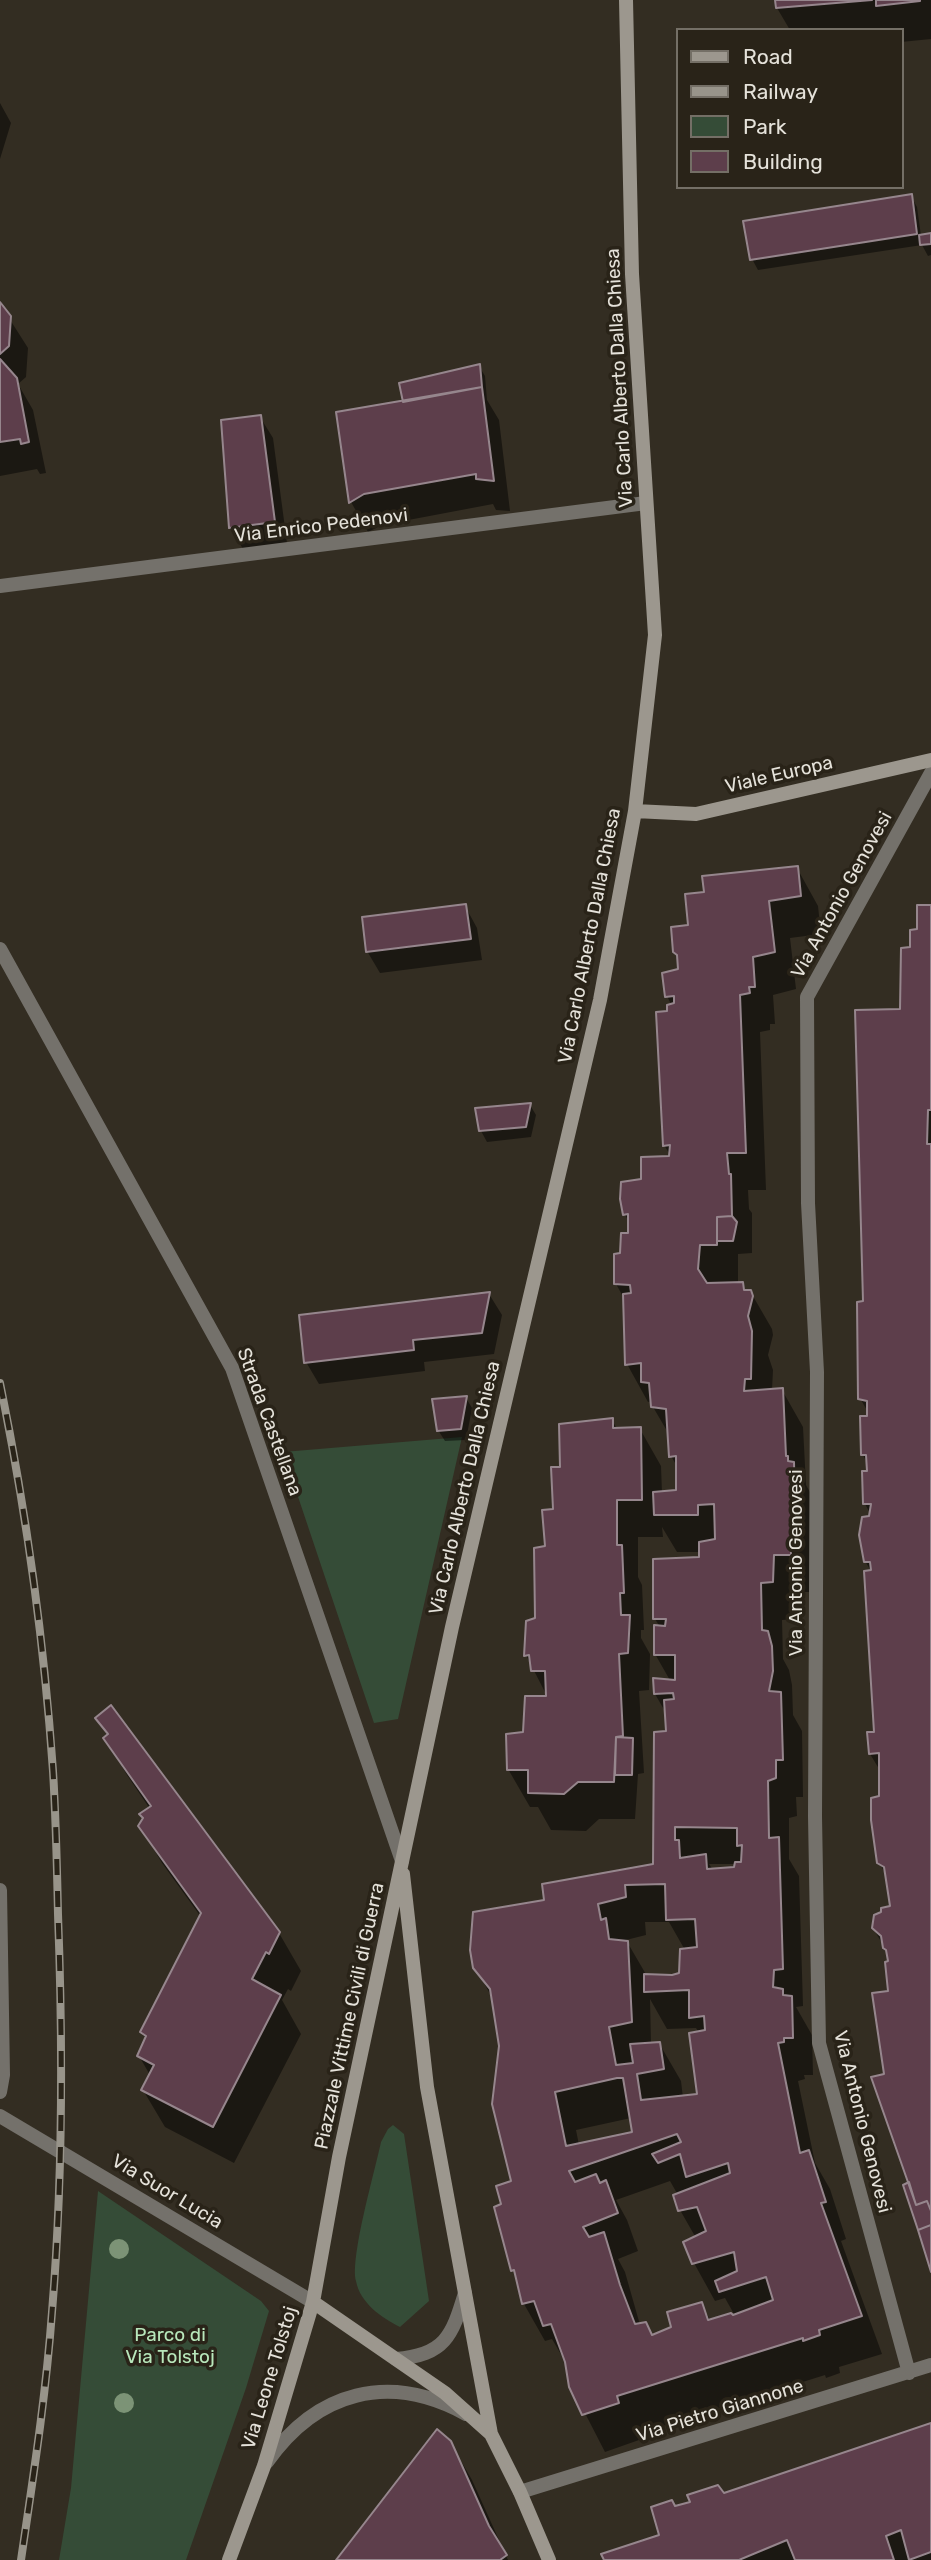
<!DOCTYPE html>
<style>
body{margin:0}
#map{position:relative;width:931px;height:2560px;overflow:hidden;background:#332d22;font-family:Rubik,sans-serif}
canvas{display:block}
.legend{position:absolute;left:676px;top:28px;width:228px;height:161px;box-sizing:border-box;background:#292318;border:2px solid #746f66;margin:0;padding:9px 12px;list-style:none;font-size:21px;color:#e5e2da}
.legend li{display:flex;align-items:center;gap:14px;height:35px}
.legend b{width:35px;border:2px solid #746f66}
</style>
<div id="map">
<canvas width="931" height="2560"></canvas>
<ul class="legend">
<li><b style="height:9px;background:#9c978e"></b>Road</li>
<li><b style="height:9px;background:#98948a"></b>Railway</li>
<li><b style="height:19px;background:#354c37"></b>Park</li>
<li><b style="height:19px;background:#5d3e4b"></b>Building</li>
</ul>
</div>
<script>
const ctx = document.querySelector('canvas').getContext('2d');
ctx.lineJoin = 'round';
function fillPath(path, color) { ctx.fillStyle = color; ctx.fill(path, 'evenodd'); }
function strokePath(path, color, width, dash) { ctx.strokeStyle = color; ctx.lineWidth = width; ctx.lineCap = dash ? 'butt' : 'round'; ctx.setLineDash(dash || []); ctx.stroke(path); }
function label(font, color, halo, rows, align = 'center') {
  ctx.font = font + ' Rubik,sans-serif'; ctx.lineWidth = 7; ctx.setLineDash([]); ctx.textBaseline = 'middle'; ctx.strokeStyle = halo; ctx.fillStyle = color; for (const [text, x, y, turn = 0] of rows) {
    ctx.save(); ctx.translate(x, y); ctx.rotate((+turn || 0) * Math.PI / 180); ctx.textAlign = isNaN(turn) ? turn : align; if (halo) ctx.strokeText(text, 0, 0); ctx.fillText(text, 0, 0); ctx.restore();
  }
}
fillPath(new Path2D(`
 M462 1437 398 1719 374 1723 283 1452Z
 M393 2125 404 2134 429 2301 400 2327C382 2318 360 2303 356 2281 350 2257 375 2171 381 2142L388 2129Z
 M98 2191 261 2301 269 2311 246 2388 186 2560H59L71 2488Z`), '#354c37');
fillPath(new Path2D(`
 M777 0H931V39L901 42V30H790L777 8Z
 M0 103 11 123 0 159Z
 M911 196 917 207 921 236 931 235V255L928 256 922 245 758 270 752 259Z
 M0 304 28 348 26 377 18 384 33 410 46 473 40 474 37 469 0 476Z
 M479 366 485 376 487 400 499 420 510 511 496 510 493 504 382 525 368 532 351 502 338 413 404 402Z
 M260 417 273 438 287 543 243 549 230 527Z
 M797 868 818 906 821 934 790 938 796 989 773 995 775 1024H770V1030L760 1032 766 1190H748L749 1209 752 1213V1253L738 1254V1284H742L746 1292 750 1291 772 1329 773 1335 768 1355 773 1370 772 1390H782L803 1427 806 1485 815 1501 812 1592H795L794 1619 782 1620 783 1659 789 1670 792 1685 793 1715 802 1731 803 1797H796L797 1816 789 1818V1859L799 1876 803 2006 796 2007 812 2035 813 2075H804L805 2079 798 2081 815 2163 830 2189 846 2239 841 2241 882 2354 839 2367 840 2373 826 2378 825 2375 637 2434 639 2440 605 2452 571 2386 566 2363 552 2339 545 2341 524 2304 518 2280 513 2270 503 2205 513 2182 501 2046 494 2001 475 1967 546 1901 654 1866 668 1733 666 1713 655 1694 671 1682 655 1654 660 1627 655 1619 700 1559V1552H677L662 1527 663 1537H638V1577L642 1585 644 1630H641V1638L650 1654 649 1690 639 1691 644 1773 638 1774 635 1819H599L586 1831 551 1830 538 1807H530L508 1769 525 1734 548 1698 526 1655 537 1620 547 1547 562 1468 612 1420 617 1429H640L661 1466 662 1493 678 1491V1468L671 1456 670 1436 653 1407 652 1401 648 1402 627 1364 625 1300 616 1284 622 1255 630 1234V1223L625 1215 622 1199 672 1158 664 1145 669 1012 672 1006 667 996 680 970 690 926 706 894ZM709 1864H736L735 1869 713 1870ZM645 1922H669L685 1950 681 1974 672 1977 647 1976 626 1940 646 1935ZM650 1999 667 2029 696 2028 699 2033V2096L683 2098 681 2081 659 2043 651 2044ZM631 2118 634 2133 579 2145 576 2130ZM670 2181 678 2195 680 2210 696 2238 694 2263 715 2301 725 2298 734 2314 711 2321 701 2304 673 2328 653 2337 640 2325 625 2272 618 2259 638 2251 627 2220 616 2200Z
 M465 906 477 928 482 960 380 973 367 951Z
 M931 906V2266L886 2075 890 1963 889 1955 873 1928 892 1908 887 1877 879 1862 881 1772 870 1754 876 1733 871 1571 865 1561 871 1515 865 1504 869 1472 868 1465 863 1455 869 1414 860 1398 865 1303 901 1010 911 948Z
 M530 1105 536 1115 531 1137 487 1142 481 1131Z
 M489 1294 502 1315 494 1354 424 1362 425 1371 319 1384 306 1362Z
 M466 1398 472 1408 466 1440 445 1441 438 1430Z
 M97 1718 279 1933 301 1971 291 1991 288 1989 282 2000 301 2034 234 2163 165 2127 143 2090 150 2075 139 2056 146 2040 142 2032 201 1917 162 1863 140 1826 150 1809 127 1775 105 1738 108 1736Z
 M931 2424V2560H606L661 2537 675 2508 723 2495Z
 M450 2442 472 2480 508 2560H339Z`), '#0007');
const building = new Path2D(`
 M775 0H872L776 8Z
 M876 0H920V1L876 6Z
 M912 194 917 234 750 260 743 221Z
 M931 233V244L920 245 919 235Z
 M0 302 11 316 9 346 0 354Z
 M0 359 17 378 29 442 21 444 20 439 0 442Z
 M480 364 482 387 403 402 399 383Z
 M482 387 494 481 476 479V474L364 494 349 503 336 412Z
 M261 415 275 522 229 528 221 420Z
 M798 866 801 896 769 901 775 952 753 957 755 987H749L750 993 740 995 746 1153H727L729 1174H731L732 1216 717 1217V1245H700L698 1269 707 1283 743 1282 744 1290H751L753 1296 748 1316 752 1331 751 1379H745L744 1391 783 1388 786 1456H788V1461L794 1462 796 1550 791 1551V1555H774L773 1582 761 1583 762 1630 768 1631 772 1646 773 1671 769 1691 781 1692 783 1760H776V1778L768 1781 769 1838 779 1837 783 1969 774 1970 773 1987 783 1989V1995L792 1996 793 2038H784V2042L778 2043 800 2153 809 2150 826 2202 821 2203 862 2316 819 2330 820 2335 803 2341V2338L617 2396 619 2403 582 2415 569 2387 565 2362 551 2324 543 2326 534 2301 522 2304 514 2270 511 2271 494 2207 501 2204 496 2186 511 2181 492 2104 499 2046 490 1989 473 1968 470 1950 473 1912 544 1900 542 1884 653 1864 654 1732 666 1731 664 1700 674 1699 673 1693 654 1694 653 1678 675 1680V1655H654V1625L665 1626 666 1619H653V1559L699 1557V1542L715 1539 714 1504 698 1505V1515H654L653 1492 676 1490V1456L669 1457 666 1409 651 1407 649 1383 641 1382V1363L625 1365 623 1294 631 1293 630 1285 614 1284V1254L620 1253 621 1233H628V1214L623 1215 620 1199 621 1182 641 1179V1157L669 1156 670 1145 663 1146 656 1012 667 1011V1005L674 1003V996L665 997 662 973 678 969 677 955 673 952 671 927 688 925 685 894 704 892 702 876ZM675 1827 737 1828V1846L742 1845 741 1862H735L734 1867 707 1869 706 1854 680 1858 679 1840H675ZM665 1884 666 1920 695 1919 697 1947 680 1949 679 1973 672 1975 644 1974V1992L689 1990V2018L704 2016 705 2030 689 2033 697 2094 641 2100 637 2074 664 2069 660 2042 630 2044 633 2063 616 2065 609 2027 632 2022 628 1941 609 1939 606 1918 601 1920 598 1904 626 1897 625 1885ZM617 2078H623L632 2132 566 2146 555 2092ZM677 2134 681 2142 652 2154 658 2163 680 2154 686 2177 728 2163 730 2173 673 2195 678 2211 697 2207 706 2231 683 2242 692 2264 734 2252 737 2271 715 2281 719 2292 766 2277 773 2300 733 2315 731 2313 708 2320 702 2302 667 2312 671 2327 652 2335 646 2322 635 2324 620 2285 604 2232 589 2237 583 2227 618 2213 606 2180 600 2183 596 2174 575 2182 569 2171Z
 M466 904 471 939 366 952 362 917Z
 M917 905H931V1110H928L927 1144H931V2211L927 2201 916 2205 871 2077 884 2074 872 1993 888 1991 885 1962 888 1961 886 1950 883 1948 881 1936 872 1928 874 1915 881 1912V1908L890 1906 884 1867 877 1863 871 1820V1798L879 1796V1753L869 1754 867 1732H874L864 1571 871 1570 870 1562H864L859 1535 862 1517 869 1516 871 1504H863L862 1471H867L866 1455H861L860 1416H867V1401L858 1399 857 1302 863 1301 855 1010 900 1009 901 948 910 947V930L917 929Z
 M531 1103 526 1127 479 1131 475 1108Z
 M732 1216 737 1222 733 1241H717V1217Z
 M490 1292 482 1333 413 1340 414 1350 304 1363 299 1315Z
 M467 1396 461 1429 437 1431 432 1399Z
 M613 1418V1428L641 1427 642 1500H617V1545H622L624 1593H620L621 1615H630L628 1653 619 1654 623 1736 616 1737 614 1782H578L564 1794 528 1793V1770H507L506 1734 523 1732 525 1696H546L545 1671H531L529 1655 524 1656 526 1621 535 1618 534 1548 545 1546 542 1510 553 1509 551 1467H560L559 1424Z
 M111 1705 280 1932 269 1954 266 1952 252 1979 281 1995 213 2127 141 2090 154 2065 137 2056 146 2036 140 2032 201 1913 138 1826 143 1818 139 1814 151 1806 103 1738 108 1734 95 1718Z
 M616 1737 633 1738 632 1775H615Z
 M909 2182 916 2205 927 2201 931 2211V2225L918 2230 903 2185Z
 M931 2225V2272L918 2230Z
 M931 2423V2552L909 2560 901 2530 886 2536 894 2560H795L787 2540 739 2560H604L601 2554 659 2535 651 2507 672 2500 675 2506 690 2502 687 2495 718 2485 724 2493Z
 M437 2429 451 2441 489 2526 507 2555 500 2560H336Z`);
fillPath(building, '#5d3e4b');
strokePath(building, '#96868d', 2);
strokePath(new Path2D(`
 M396 2359C445 2355 452 2336 465 2293
 M267 2462C317 2391 389 2372 466 2414`), '#74716b', 14);
strokePath(new Path2D(`
 M0 586 646 503
 M0 949 232 1368 402 1861
 M0 1890 3 2075 0 2092
 M0 2116 313 2302
 M909 2373 819 2043 815 1816 817 1372 808 1203 807 997 931 773
 M520 2492 931 2365`), '#74716b', 14);
strokePath(new Path2D(`
 M635 811 696 814 931 760
 M403 1874 427 2087 491 2434 520 2492 549 2560
 M313 2302 445 2393 491 2434
 M229 2560 264 2466 313 2302 339 2157 452 1627 600 1000 635 811 655 635 632 274 626 0`), '#9c978e', 14);
const rail = new Path2D(`
 M0 1383C26 1510 44 1641 53 1771 56 1819 57 1866 58 1914 63 2047 63 2179 52 2312 46 2395 33 2478 21 2560`);
strokePath(rail, '#98948a', 8);
strokePath(rail, '#292318', 5, [16]);
ctx.fillStyle = '#7c9376';
for (const [x, y] of [
 [119,2249],
 [124,2403]
]) { ctx.beginPath(); ctx.arc(x, y, 10, 0, 2 * Math.PI); ctx.fill(); }
label('19px', '#e5e2da', '#292318', [
 ["Via Carlo Alberto Dalla Chiesa",620,378,-93],
 ["Via Enrico Pedenovi",321,526,-7],
 ["Viale Europa",779,775,-13],
 ["Via Antonio Genovesi",842,895,-61],
 ["Via Carlo Alberto Dalla Chiesa",590,936,-79],
 ["Strada Castellana",269,1422,70],
 ["Via Carlo Alberto Dalla Chiesa",465,1488,-77],
 ["Via Antonio Genovesi",797,1563,-90],
 ["Piazzale Vittime Civili di Guerra",350,2016,-78],
 ["Via Antonio Genovesi",862,2122,76],
 ["Via Suor Lucia",167,2192,31],
 ["Via Leone Tolstoj",270,2378,-73],
 ["Via Pietro Giannone",720,2411,-17]
]);
label('19px', '#b8e7bb', '#292318', [
 ["Parco di",170,2336],
 ["Via Tolstoj",170,2358]
]);
</script>
